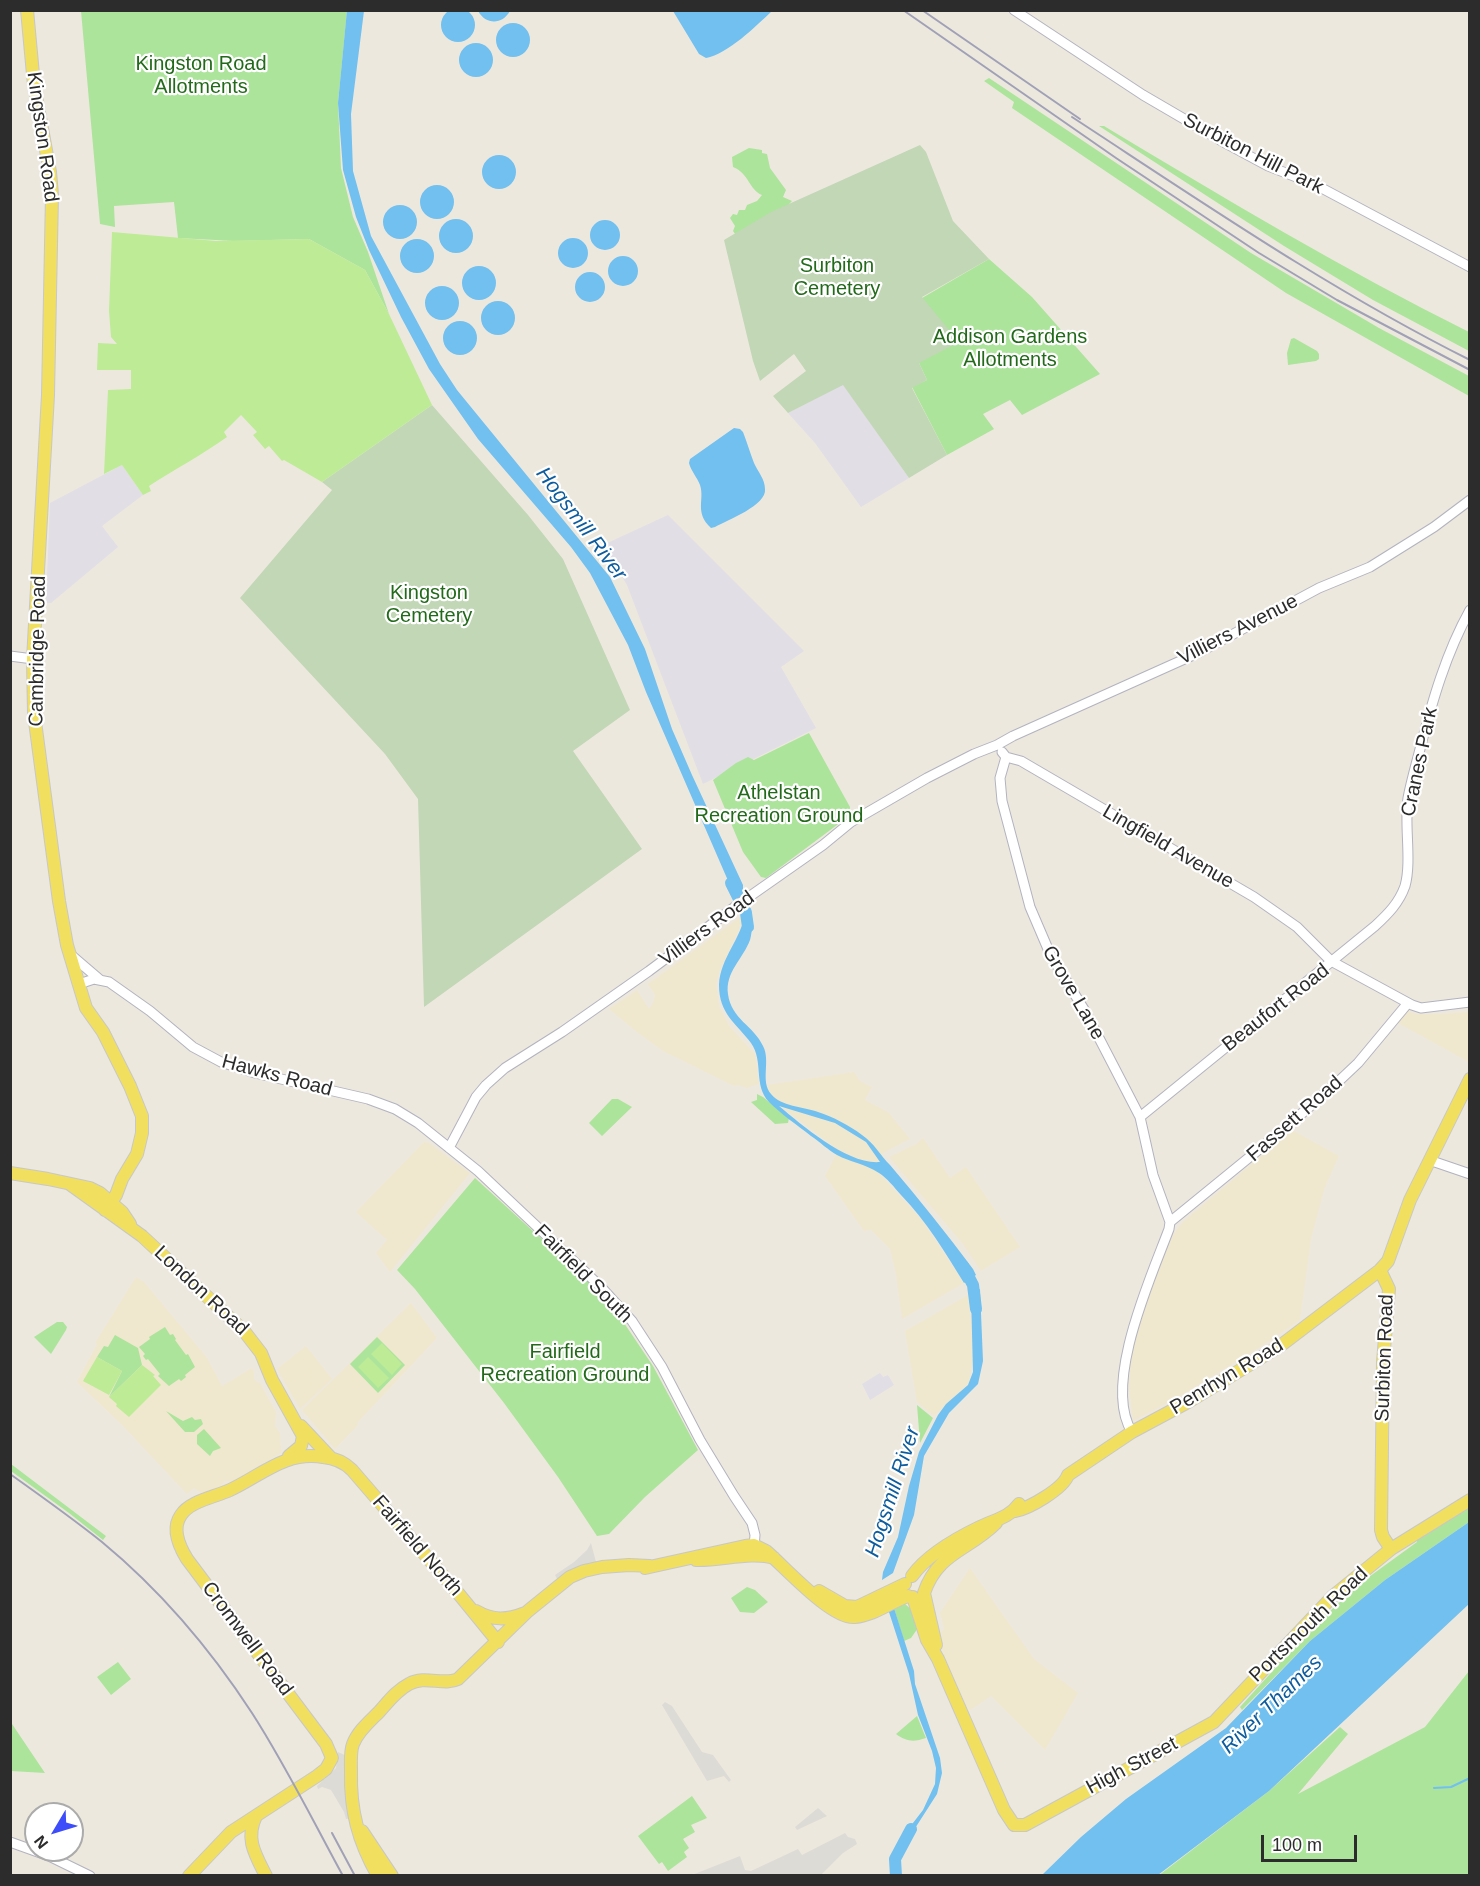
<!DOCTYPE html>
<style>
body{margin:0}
#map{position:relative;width:1480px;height:1886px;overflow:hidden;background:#ede8de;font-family:Helvetica,sans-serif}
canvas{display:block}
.frame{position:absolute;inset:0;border:12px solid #2c2c2c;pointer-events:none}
.north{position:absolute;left:24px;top:1802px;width:60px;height:60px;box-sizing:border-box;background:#fff;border:2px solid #ababab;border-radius:50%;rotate:232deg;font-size:16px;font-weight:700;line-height:24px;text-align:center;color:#2c2c2c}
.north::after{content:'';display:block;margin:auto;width:21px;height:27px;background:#3e4dfa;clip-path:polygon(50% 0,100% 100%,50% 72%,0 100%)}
.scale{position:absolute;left:1261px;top:1835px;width:96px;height:27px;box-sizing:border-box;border:3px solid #2c2c2c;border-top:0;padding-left:8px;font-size:18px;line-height:21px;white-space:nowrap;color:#2c2c2c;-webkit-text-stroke:4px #fff;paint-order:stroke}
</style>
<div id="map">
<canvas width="1480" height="1886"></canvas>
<div class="frame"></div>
<div class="north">N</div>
<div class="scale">100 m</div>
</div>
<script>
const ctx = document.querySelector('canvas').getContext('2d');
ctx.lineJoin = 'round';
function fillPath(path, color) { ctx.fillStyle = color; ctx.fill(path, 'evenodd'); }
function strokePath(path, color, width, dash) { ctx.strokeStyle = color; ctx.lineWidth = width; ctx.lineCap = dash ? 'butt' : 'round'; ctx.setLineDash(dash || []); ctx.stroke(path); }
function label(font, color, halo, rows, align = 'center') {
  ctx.font = font + ' Helvetica,sans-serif'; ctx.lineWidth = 4.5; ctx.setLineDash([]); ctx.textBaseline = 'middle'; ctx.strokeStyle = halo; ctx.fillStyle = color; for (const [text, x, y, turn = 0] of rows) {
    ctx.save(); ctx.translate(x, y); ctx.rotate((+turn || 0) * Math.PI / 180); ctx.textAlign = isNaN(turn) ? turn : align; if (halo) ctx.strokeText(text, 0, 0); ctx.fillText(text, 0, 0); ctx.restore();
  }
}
fillPath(new Path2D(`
 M843 384 909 478 861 507 815 443 788 413Z
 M122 465 143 495 102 526 118 547 51 603H46L50 503Z
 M668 515 804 651 781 667 816 728 703 784 627 585 603 545Z
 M880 1373 883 1377 888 1375 894 1385 870 1400 862 1384Z`), '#e1dee6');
fillPath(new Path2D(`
 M743 915 739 930 720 970 716 984 719 1006 730 1027 755 1054 759 1084 747 1088 738 1085 734 1086 663 1051 637 1032 609 1009 637 990 649 1009 653 1003 655 995 648 984Z
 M1408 1011 1416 1014H1440L1469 1012V1062L1398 1023Z
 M854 1072 860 1081 872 1087 865 1100 888 1112 910 1139 883 1153 878 1172 921 1219 964 1283 902 1319 896 1274 890 1249 871 1230 864 1231 825 1176 836 1155 837 1149 782 1108 770 1093 767 1085Z
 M1292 1130 1339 1156 1325 1187 1311 1239 1300 1320 1262 1346 1177 1398 1133 1421 1129 1387 1132 1342 1154 1279 1174 1233 1184 1221Z
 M923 1138 950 1178 966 1167 1020 1247 981 1271 963 1244 889 1157 916 1144Z
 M424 1142 429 1143 470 1173 390 1272 376 1253 387 1240 356 1212Z
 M136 1277 144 1282 199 1348 207 1358 222 1386 252 1368 254 1372V1380L260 1383 276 1412 275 1426 280 1433 281 1453 233 1481H225L221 1486 203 1494 194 1488 187 1494 121 1424 77 1382 97 1344 95 1343Z
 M968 1295 972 1323 973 1361 969 1383 934 1416 917 1402 905 1331Z
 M411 1303 437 1338 357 1423 358 1425 335 1449 302 1410Z
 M306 1346 332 1379 300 1409 277 1369Z
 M970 1568 1034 1659 1078 1693 1045 1750 991 1696 969 1711 956 1688 937 1636 944 1629 940 1613Z`), '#efe8ce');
fillPath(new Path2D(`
 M81 11H347L338 103 341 168 353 217 368 252 389 314 365 270 309 239 234 241 178 238 174 202 114 206 115 227 100 224Z
 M989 78 1251 253 1379 328 1469 376V396L1286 293 1012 108 1014 102 984 81Z
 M1099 126H1104C1224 198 1344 270 1469 332V351L1373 300 1284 246Z
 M749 148 762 150V153L767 154 770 168 786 190 783 197 792 201 775 219 740 241 733 231 735 226 730 218 733 214 737 215 739 210H745L747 205 757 201 762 195C749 190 749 173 733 167L732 157Z
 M989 259 1032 297 1100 374 1022 415 1010 400 983 414 994 429 947 455 912 387 927 380 919 363 922 298Z
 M1294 338 1317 351 1319 354V359L1316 361 1288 365 1287 353 1291 339Z
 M809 733 850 807 849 816 766 878 761 877 743 852 713 780 736 763 748 757 754 760Z
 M757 1094 763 1097 789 1118 788 1123 775 1124 751 1102 757 1100Z
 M612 1099H618L632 1107 602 1136 589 1123Z
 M475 1178 593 1286 618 1314 653 1366 698 1450 645 1497 609 1534 597 1536 558 1477 504 1403 415 1289 397 1270Z
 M57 1322H63L67 1327 66 1330 51 1354 34 1337Z
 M165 1327 170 1335 173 1334 176 1339 175 1340 186 1355 188 1354 195 1367 185 1375 186 1377 181 1381 179 1379 169 1386 158 1376 160 1374 148 1359 146 1360 143 1356 145 1354 139 1347 150 1339 149 1337Z
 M115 1335 138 1348 142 1365 109 1397 122 1371 97 1357 104 1346 108 1347Z
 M377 1337 405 1365 378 1393 350 1364Z
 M917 1405 933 1418 920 1443Z
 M166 1411 183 1421 192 1417 195 1420 201 1419 203 1424 194 1432H185Z
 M204 1429 221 1448 213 1451 210 1456 197 1444V1435Z
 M11 1464 106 1536 103 1540 69 1513 11 1471Z
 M1469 1507V1522L1385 1580 1310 1641 1242 1710 1240 1707 1328 1610 1330 1611 1362 1582 1417 1542V1540Z
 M747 1587 755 1590 768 1602 754 1613 740 1612 731 1598Z
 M904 1603 912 1610 918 1628 911 1638 904 1641 894 1608Z
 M118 1662 131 1679 111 1695 97 1677Z
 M1469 1671V1875L1158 1876 1269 1791 1340 1727 1348 1734 1298 1794 1425 1727Z
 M917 1716 926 1738C914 1742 907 1742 896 1734Z
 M10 1721 45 1773 11 1771Z
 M692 1796 707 1818 691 1825 695 1832 683 1839 689 1848 684 1852 687 1857 668 1871 662 1862 659 1864 638 1836Z`), '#ace49b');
fillPath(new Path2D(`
 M920 145 926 152 953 221 989 259 922 297 959 342 919 363 927 380 912 388 947 455 909 478 843 385 788 413 773 396 806 371 794 354 760 381 753 361 724 240 771 212Z
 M432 405 528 515 563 559 630 710 573 751 642 849 424 1007 418 799 385 754 240 598 332 490 322 482Z`), '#c2d7b5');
fillPath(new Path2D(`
 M112 232 216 241 309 239 365 270 389 314 432 405 322 482 284 460 282 461 269 446 265 449 253 435 257 432 241 415 224 432 227 437C202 455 175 469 149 486L151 491 143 495 122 465 104 474 108 390 131 389V370H97L98 343 117 344 111 337 109 311Z
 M382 1343 402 1364 392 1375 371 1354Z
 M97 1357 122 1371 109 1395 83 1381Z
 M368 1357 389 1378 378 1388 358 1367Z
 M142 1365 155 1375 153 1376 161 1385 129 1417 116 1406 117 1404 109 1397Z`), '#beeb96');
fillPath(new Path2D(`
 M591 1543 596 1562 593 1566 564 1574 557 1579 555 1575 574 1562 587 1550Z
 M665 1702 672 1706 702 1752 713 1755 731 1780 729 1782 724 1776 707 1781 662 1705Z
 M338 1752 347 1756 346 1801 351 1818 346 1819 344 1812 331 1790 322 1787 318 1789 317 1786 336 1768Z
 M818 1808 827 1816 797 1830 795 1827Z
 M845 1833 848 1837 855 1839 857 1844 843 1853 821 1875H692L740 1856 745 1870 751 1871 798 1849 802 1855Z`), '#dddbd5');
fillPath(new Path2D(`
 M441 25a17 17 0 1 1 34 0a17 17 0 1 1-34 0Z
 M347 10 364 11 351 114 353 171 371 236 440 364 457 390 610 577 645 649 672 729 692 775 743 885V893L736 899 646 692 628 645 590 573 571 547 478 439 429 369 401 317 369 250 356 217 343 170 338 103Z
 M478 11H510C502 25 486 25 478 11Z
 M673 11H772C756 26 728 54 706 58L699 54Z
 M496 40a17 17 0 1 1 34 0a17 17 0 1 1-34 0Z
 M459 60a17 17 0 1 1 34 0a17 17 0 1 1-34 0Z
 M482 172a17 17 0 1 1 34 0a17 17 0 1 1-34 0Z
 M420 202a17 17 0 1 1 34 0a17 17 0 1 1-34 0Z
 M383 222a17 17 0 1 1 34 0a17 17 0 1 1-34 0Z
 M439 236a17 17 0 1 1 34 0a17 17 0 1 1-34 0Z
 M590 235a15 15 0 1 1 30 0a15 15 0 1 1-30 0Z
 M558 253a15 15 0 1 1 30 0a15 15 0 1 1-30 0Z
 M400 256a17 17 0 1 1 34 0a17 17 0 1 1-34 0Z
 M608 271a15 15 0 1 1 30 0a15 15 0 1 1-30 0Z
 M462 283a17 17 0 1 1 34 0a17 17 0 1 1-34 0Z
 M575 287a15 15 0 1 1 30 0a15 15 0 1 1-30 0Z
 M425 303a17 17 0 1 1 34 0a17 17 0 1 1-34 0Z
 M481 318a17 17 0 1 1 34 0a17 17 0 1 1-34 0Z
 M443 338a17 17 0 1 1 34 0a17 17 0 1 1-34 0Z
 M734 428 740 429 743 432C747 442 750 453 754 463 758 472 765 479 765 489 767 505 728 520 715 527L711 528C694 512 705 500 700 485 697 477 691 471 689 463L690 459Z
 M751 908C752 919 753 930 750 940 743 959 725 972 728 994 731 1019 754 1026 763 1046 771 1061 760 1081 771 1094 780 1106 804 1107 818 1112 833 1117 849 1125 862 1135 874 1143 880 1155 890 1165 919 1199 946 1233 973 1269L976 1275 964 1283C945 1252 927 1222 901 1195 894 1187 887 1178 879 1173 866 1164 850 1162 837 1155 828 1150 820 1142 811 1136 797 1125 781 1114 769 1102 753 1085 764 1061 751 1043 736 1023 719 1014 719 985 720 958 742 938 745 913ZM779 1106 835 1123 866 1142 880 1162C848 1165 803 1126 779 1106Z
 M980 1289 983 1361 978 1384 949 1413 924 1456 914 1515 893 1573 882 1580 883 1572 898 1537 909 1486 919 1452 938 1415 946 1404 968 1385 973 1372 971 1294Z
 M1469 1522V1604L1269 1791 1158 1875H1042L1081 1837 1126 1799 1226 1728 1310 1641 1385 1580Z
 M894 1608 914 1671 915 1684 940 1758 942 1773 937 1794 912 1833 906 1832 923 1810 935 1784 936 1768 932 1751 918 1715 909 1674 888 1609Z`), '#71c0ef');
strokePath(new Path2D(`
 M1434 1788 1451 1787 1470 1778`), '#71c0ef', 2);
strokePath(new Path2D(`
 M731 883 746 913 748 927
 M963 1266 973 1285 976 1309
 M896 1876 895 1859 911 1829`), '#71c0ef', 12);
const minor = new Path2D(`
 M1014 10 1143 95 1227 144 1268 166 1314 184 1470 267
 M10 656 33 659
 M1002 752 1006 757 1021 761 1254 897 1297 927 1331 961 1412 1005 1421 1008 1470 1002
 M1006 757 1000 778 1002 801 1030 907 1051 956 1085 1011 1140 1117 1153 1175 1170 1222 1169 1229C1151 1277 1102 1385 1132 1432
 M71 955 99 979
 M79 984 94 979 109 982 150 1011 193 1047 221 1062 255 1073 368 1099 395 1109 418 1123 478 1171 601 1287 632 1321 662 1367 700 1440 734 1496 752 1523 755 1535 754 1547 757 1551
 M1140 1117 1375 926C1388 914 1399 903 1405 886 1412 861 1404 825 1408 798 1411 782 1416 765 1420 749 1432 702 1446 653 1470 610
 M449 1148 476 1097 486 1085 505 1068 562 1032 649 971 736 906 823 845 851 822 927 778 974 754 997 745 1013 736 1198 653 1319 588 1370 567 1434 527 1470 500
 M1429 1160 1470 1174
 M1170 1222 1284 1129 1340 1080 1358 1063 1408 1003
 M10 1842 49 1856 90 1876`);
const major = new Path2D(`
 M27 10 34 85 50 172 52 195 48 395 33 659 34 714 59 901 67 945 86 1008 103 1032 130 1086 142 1116V1133L137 1154 122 1179 116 1195 105 1210
 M10 1173 48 1179 90 1188 100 1193 122 1212 130 1224
 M71 1185 142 1236 244 1331 261 1353 272 1380 303 1436 301 1446 289 1456
 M1380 1270 1389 1289 1383 1362 1381 1530 1383 1537 1391 1549
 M301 1426 331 1458
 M1015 1511C1028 1509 1063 1489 1068 1475L1132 1432 1188 1402 1280 1346 1380 1270 1388 1261 1410 1200 1470 1079
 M696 1560C720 1561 752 1551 774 1558
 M645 1568 745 1546 754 1545 766 1551C784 1566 832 1620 855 1617 874 1615 891 1602 908 1596
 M912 1576C927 1555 957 1538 980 1527 994 1520 1009 1518 1019 1504
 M819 1591 845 1606 857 1607 905 1584
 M913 1597 927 1640 938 1659 1004 1810 1014 1825H1025L1214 1722 1332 1597 1391 1549 1470 1500
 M476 1611C493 1621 507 1620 525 1613
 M936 1645 924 1593C938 1552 968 1551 996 1523
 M256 1816C245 1839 255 1854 266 1876
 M362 1831 392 1876
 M189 1876 231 1832 317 1776 326 1769 332 1758 326 1744 187 1559C179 1546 171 1529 181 1515 190 1501 215 1497 230 1490 262 1475 285 1451 323 1457 334 1458 344 1462 352 1470L458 1593 498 1642
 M378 1876C358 1841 350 1810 351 1771 351 1762 350 1752 353 1744 358 1731 370 1721 379 1712 388 1702 397 1690 409 1684 425 1675 444 1686 458 1679L528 1611 570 1577 584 1571 602 1567 629 1565 650 1566`);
strokePath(minor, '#b2b3bf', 11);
strokePath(major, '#c8c8c8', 14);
strokePath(minor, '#fff', 9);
strokePath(major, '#f1df5f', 12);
strokePath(new Path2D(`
 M903 10 1116 158 1259 253 1337 300 1470 370
 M922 10 1080 119
 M1072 117C1202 202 1330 290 1470 360
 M10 1474C41 1496 72 1518 102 1542 160 1590 211 1650 252 1713 285 1764 313 1821 343 1876
 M332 1833 355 1876`), '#a0a1b6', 2);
label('20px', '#226a1a', '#fff', [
 ["Kingston Road",201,64],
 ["Allotments",201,87],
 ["Surbiton",837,266],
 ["Cemetery",837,289],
 ["Addison Gardens",1010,337],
 ["Allotments",1010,360],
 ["Kingston",429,593],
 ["Cemetery",429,616],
 ["Athelstan",779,793],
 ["Recreation Ground",779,816],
 ["Fairfield",565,1352],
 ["Recreation Ground",565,1375]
]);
label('20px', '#2c2c2c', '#fff', [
 ["Kingston Road",42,137,82],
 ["Surbiton Hill Park",1253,154,27],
 ["Villiers Avenue",1238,630,-27],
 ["Cambridge Road",38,651,-89],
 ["Cranes Park",1420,762,-78],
 ["Lingfield Avenue",1168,847,30],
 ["Villiers Road",707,929,-36],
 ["Grove Lane",1073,993,60],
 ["Beaufort Road",1276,1008,-38],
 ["Hawks Road",277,1076,15],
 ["Fassett Road",1295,1119,-41],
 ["Fairfield South",583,1274,45],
 ["London Road",201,1291,43],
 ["Surbiton Road",1385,1358,-88],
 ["Penrhyn Road",1227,1377,-31],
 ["Fairfield North",417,1546,49],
 ["Portsmouth Road",1309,1625,-44],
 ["Cromwell Road",247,1639,53],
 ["High Street",1132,1766,-28]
]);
label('italic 21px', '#0d5c9e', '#fff', [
 ["Hogsmill River",581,524,53],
 ["Hogsmill River",893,1492,-72],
 ["River Thames",1272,1705,-44]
]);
</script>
